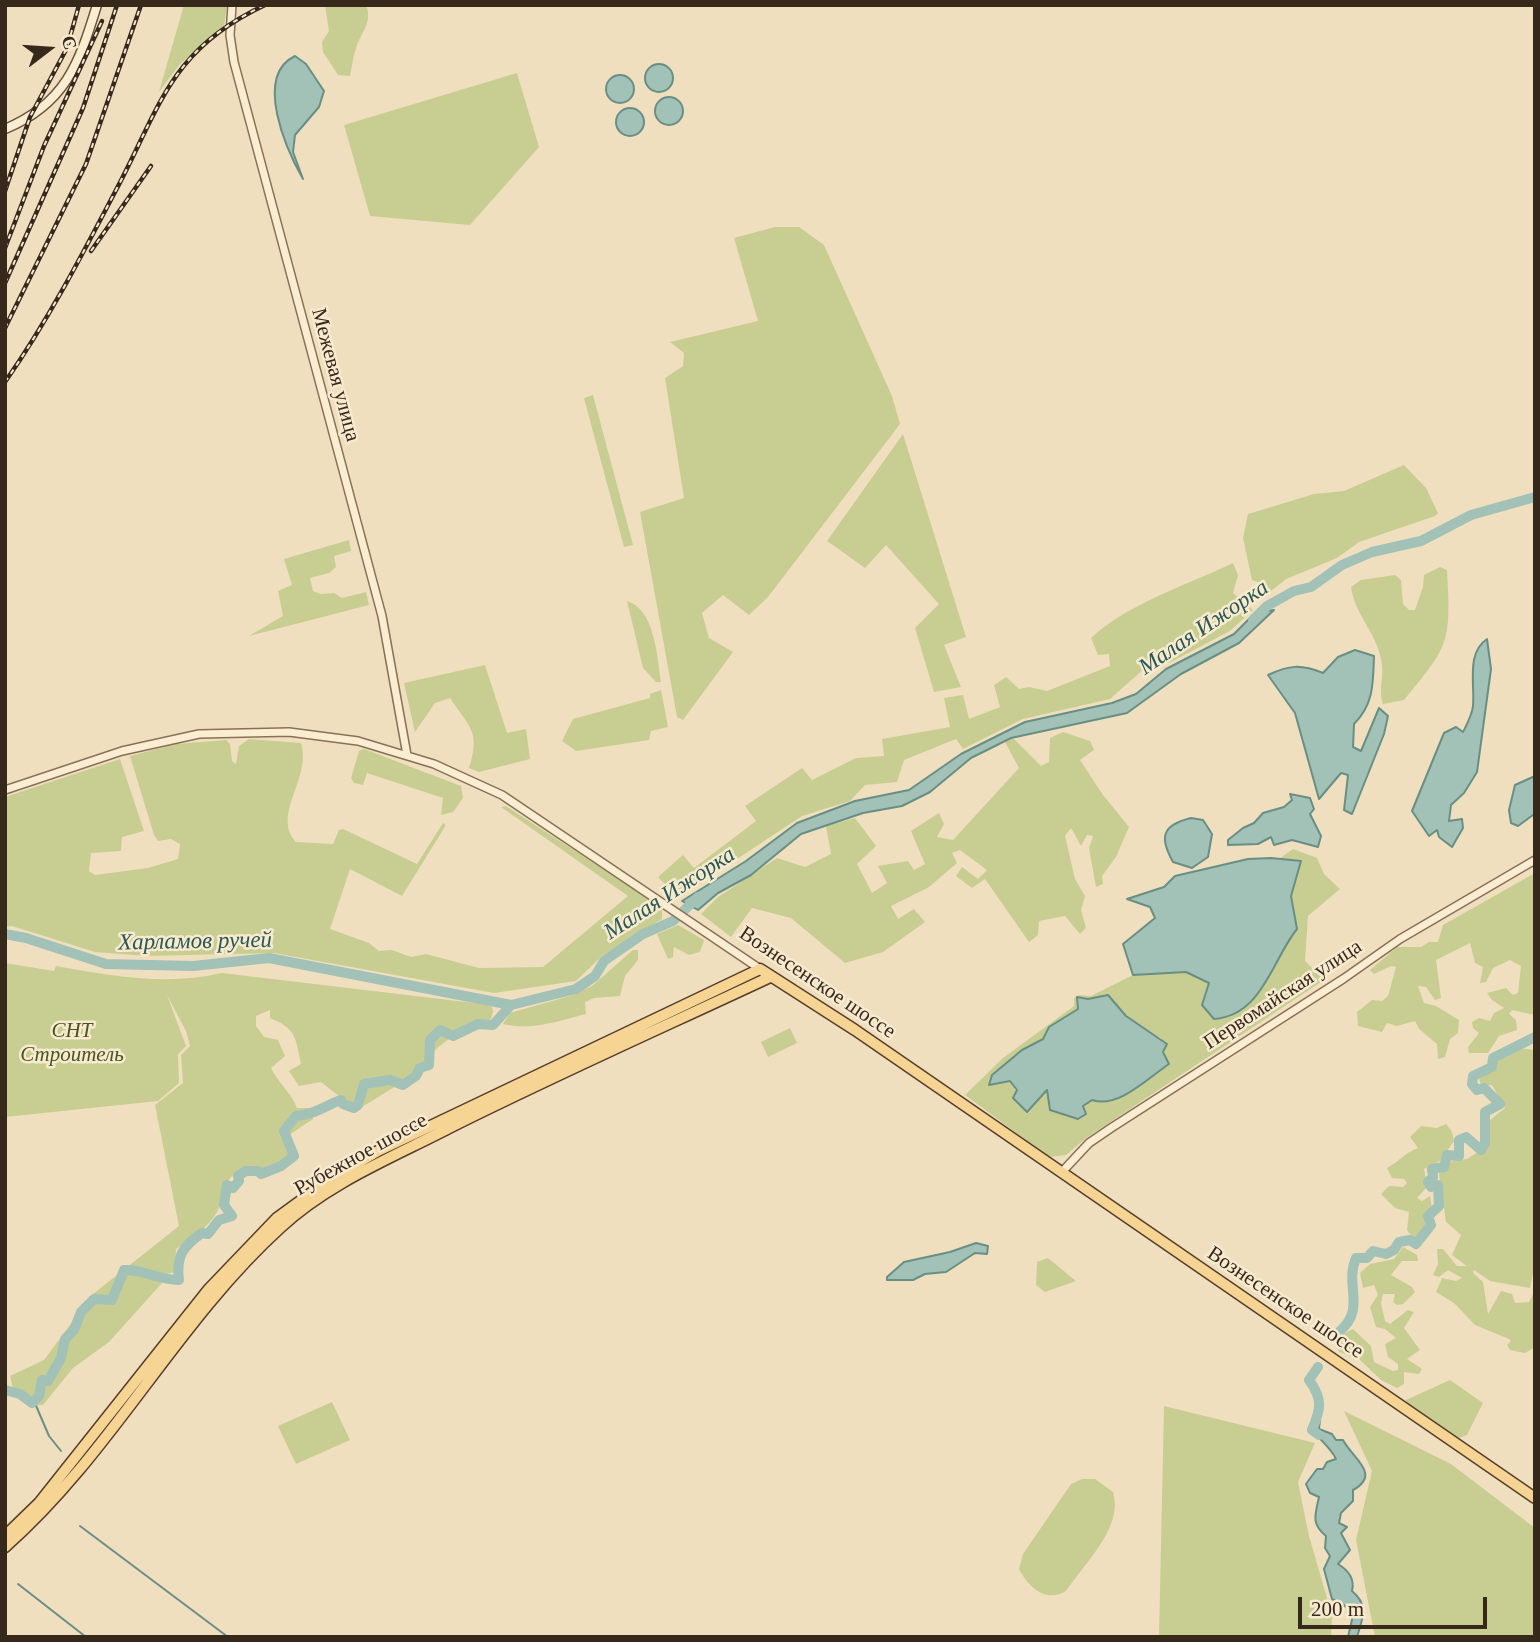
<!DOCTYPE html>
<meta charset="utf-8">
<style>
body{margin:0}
#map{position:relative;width:1540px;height:1642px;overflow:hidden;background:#efdfbf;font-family:Georgia,serif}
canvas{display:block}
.frame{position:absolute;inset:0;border:7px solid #37281c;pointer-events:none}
.north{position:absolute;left:14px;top:14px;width:70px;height:70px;-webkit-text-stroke:5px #f7eace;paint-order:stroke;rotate:73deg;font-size:19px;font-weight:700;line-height:28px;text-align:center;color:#37281c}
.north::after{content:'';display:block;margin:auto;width:24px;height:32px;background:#37281c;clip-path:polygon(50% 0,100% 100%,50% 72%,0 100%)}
.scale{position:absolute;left:1298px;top:1597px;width:189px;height:32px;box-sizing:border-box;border:4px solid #37281c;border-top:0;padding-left:9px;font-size:21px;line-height:24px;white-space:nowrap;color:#37281c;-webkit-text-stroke:5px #f7eace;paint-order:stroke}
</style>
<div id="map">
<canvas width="1540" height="1642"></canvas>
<div class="frame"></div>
<div class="north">С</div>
<div class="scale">200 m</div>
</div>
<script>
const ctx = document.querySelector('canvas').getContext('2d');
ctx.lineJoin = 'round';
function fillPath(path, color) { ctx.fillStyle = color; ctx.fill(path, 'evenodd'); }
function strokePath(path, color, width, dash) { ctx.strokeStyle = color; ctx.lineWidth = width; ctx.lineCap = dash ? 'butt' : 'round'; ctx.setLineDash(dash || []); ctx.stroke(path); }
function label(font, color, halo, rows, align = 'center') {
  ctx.font = font + ' Georgia,serif'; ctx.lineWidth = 5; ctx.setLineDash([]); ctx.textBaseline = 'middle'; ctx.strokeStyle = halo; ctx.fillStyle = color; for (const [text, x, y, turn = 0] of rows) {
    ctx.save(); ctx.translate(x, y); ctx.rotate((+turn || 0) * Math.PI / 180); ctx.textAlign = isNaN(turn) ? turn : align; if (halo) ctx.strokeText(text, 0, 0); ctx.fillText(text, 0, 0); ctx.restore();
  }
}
fillPath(new Path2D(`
 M184 5H227L224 27 180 64 159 92Z
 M325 5H366C373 23 361 32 356 48 353 57 352 67 350 76L338 75 323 52 322 42 329 31Z
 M517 73 539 147 470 225 370 216 344 125Z
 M775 227H799L824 245 892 396 900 424 768 597 749 615 723 595 702 613 709 638 733 652 683 720 677 717 640 512 684 498 665 378 683 366 684 353 670 342 758 321 734 238Z
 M593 395 633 545 624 547 584 398Z
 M903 434 966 637 944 645 961 687 934 692 915 628 939 604 886 545 865 568 827 541Z
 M1404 465 1426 488 1438 513 1435 516 1359 542 1337 558 1286 579 1270 592 1266 585 1252 580 1243 538 1248 514 1314 494 1344 491Z
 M349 540 351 551 334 556 336 567 329 573 310 578 313 591 321 594 334 593 342 598 366 592 369 605 249 636 283 616 278 591 292 585 284 559Z
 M1233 563 1238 575 1233 593 1253 610 1230 631 1171 662 1145 668 1110 699 1023 719 963 749 956 739 904 760 897 782 865 785 850 801 802 816 678 898 658 877 683 855 694 868 756 821 745 806 802 768 812 780 856 758 884 756 882 739 950 727 944 698 963 695 969 719 1000 707 994 685 1006 677 1019 689 1029 687 1047 691 1110 666 1109 654 1098 655 1091 638C1127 604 1187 585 1233 563Z
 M1440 567 1447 570C1451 642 1450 645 1404 700L1383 704C1378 689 1384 679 1382 665 1379 635 1355 616 1351 587L1361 580 1395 575 1401 580 1403 604 1409 610H1415L1423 587 1424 575Z
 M627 601C655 609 657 657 661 682H656L643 668Z
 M485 665 507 733 526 729 530 759 479 772 469 768C481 731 469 727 450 698L435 703 415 732 404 683Z
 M661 690 668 727 651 731 649 740 576 751 562 741 573 719 650 698V694Z
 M1063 732 1090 741 1094 750 1080 760 1103 795 1129 827 1116 857 1102 876 1103 884 1096 887 1089 848 1093 836 1087 835 1081 846 1071 828 1065 836 1075 879 1085 896 1081 910 1086 928 1080 934 1065 916 1039 921 1038 935 1029 942 985 879 972 888 956 876 962 867 978 879 987 870 960 850 952 853 957 863 929 887 891 906 898 919 914 909 925 922 883 952 845 963 791 918 752 908 731 937 701 914 718 897 777 858 805 867 831 854 826 826 855 818 876 846 857 864 872 893 887 883 878 866 908 861 914 870 925 864 911 831 939 813 944 824 937 837 953 840 1019 768 1005 742 1013 738 1041 766 1049 762 1050 738Z
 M249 739 301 743C312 779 271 814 296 842L333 844 339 830 343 829 417 864 443 823 446 825 402 896 350 869 330 929 369 943 379 951 392 950 411 957 426 954 479 968 543 967 628 896 501 807 506 806 658 905 662 910V919L602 956 576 981 494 993 274 953 147 956 95 952 12 926 5 927V797L120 759 144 831 122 837 121 851 91 853 89 871 95 875 148 868 178 859 180 844 171 839 158 841 154 835 130 756 176 744 226 740 230 744 232 761 236 764 239 746Z
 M364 749 461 786 463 798 453 812 441 815 443 798 367 773 363 785 354 783 351 778 359 751Z
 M1293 849 1317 858 1324 874 1340 889 1308 916 1305 961 1324 980 1086 1138 1066 1155 1049 1157 965 1095 1003 1058 1074 1006V998L1079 995 1091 996 1133 975 1186 972 1209 983 1272 972 1285 943 1297 929 1291 896 1301 862 1279 859ZM1108 995C1121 1012 1140 1034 1161 1038L1168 1064 1118 1098 1093 1099 1083 1106 1078 1119 1066 1114 1047 1089 1027 1112 1010 1080 990 1084 992 1075 1022 1050 1043 1039 1049 1027 1079 1009 1077 998 1088 999Z
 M1535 873V1015L1512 1010 1509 1014 1516 1020 1517 1030 1499 1036 1488 1053H1469L1468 1047 1479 1033 1473 1028 1472 1022 1479 1018 1490 1021 1494 1013 1504 1008 1492 1000 1487 993 1506 988 1513 995 1518 993 1521 966 1510 960 1493 968 1486 982 1480 983 1483 967 1475 963 1470 943 1436 960 1441 998 1435 1000 1426 987 1418 986 1424 1003 1436 1006 1459 1020 1458 1033 1450 1039 1445 1057 1438 1059 1437 1044 1419 1029 1415 1021 1397 1026 1387 1023 1382 1032 1358 1026 1357 1012 1372 1000 1382 1001 1388 996 1396 967 1391 966 1374 974 1370 970 1397 947H1421L1429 942H1438L1443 925Z
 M678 925 704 940 700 952 689 955 674 947 673 957 668 959 657 934Z
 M633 950H638V960L625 976 620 996 594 998 585 1002 586 1014C558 1021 532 1031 503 1024L510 1013 573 995 592 986Z
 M5 963 54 971 56 966C110 976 168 986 222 973L491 1005 493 1011 491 1019C461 1028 450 1037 426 1058V1062L417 1066 414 1075 357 1110 321 1082 299 1086 289 1071 301 1064C296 1039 296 1028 270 1018V1010L256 1016V1026L264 1037 278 1040 285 1056 271 1068C278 1083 291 1092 297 1108H311L313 1119 283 1139 290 1154 279 1164 262 1170C249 1162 232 1173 225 1185 220 1192 222 1204 217 1212 209 1227 190 1239 176 1249L175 1272 163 1275 162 1283 109 1342 73 1368 43 1405 29 1406 15 1396 10 1376 44 1360 93 1294 179 1226 155 1105 183 1083 181 1055 190 1046 186 1031 167 995 186 1046 178 1054 179 1083 158 1101 5 1117Z
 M790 1028 797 1043 768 1057 761 1042Z
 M1517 1048 1535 1050V1264L1530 1288 1490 1281 1474 1270 1473 1273 1483 1282 1488 1314 1501 1291 1512 1294 1515 1303 1529 1302 1535 1290V1347L1525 1353 1510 1350 1507 1345 1511 1341 1509 1339 1475 1325 1454 1303 1436 1292 1442 1278 1456 1281 1462 1278 1448 1270 1439 1277 1433 1275 1438 1264 1437 1249H1443L1457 1266H1467L1452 1255 1461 1235 1446 1222 1439 1174 1452 1161 1467 1159 1489 1145 1490 1120 1505 1108 1492 1085H1481L1479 1079 1494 1069 1496 1060Z
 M1446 1124 1452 1132 1454 1141 1440 1161 1424 1169 1427 1187 1417 1198 1422 1201 1430 1196 1432 1208 1424 1213 1427 1227 1414 1239 1407 1230 1409 1212 1395 1208 1381 1194 1389 1186 1403 1187 1407 1183 1404 1179 1392 1178 1387 1168C1400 1161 1404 1153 1418 1148L1410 1137 1421 1126 1437 1128Z
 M1403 1247 1417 1255 1418 1261H1402L1391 1275 1412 1287 1415 1292 1403 1304 1397 1305 1393 1302 1395 1294H1383L1381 1303 1385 1321 1390 1324 1408 1310 1414 1312 1404 1328 1420 1350 1407 1359 1422 1369 1419 1374 1404 1372V1384L1397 1388 1381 1380 1359 1359 1339 1352 1338 1347 1345 1333 1353 1329 1371 1346 1374 1362 1393 1371 1398 1370V1364L1388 1357 1385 1344 1396 1338 1385 1329 1376 1327 1370 1307 1378 1295 1374 1285 1363 1288 1360 1273 1370 1264 1394 1259Z
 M1048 1258 1076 1281 1045 1292 1036 1285 1037 1262Z
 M1450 1380 1483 1403 1467 1435 1459 1438 1406 1403V1400Z
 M332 1402 350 1440 296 1464 278 1426Z
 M1164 1406 1315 1443 1298 1482 1309 1536 1332 1615 1331 1637H1159Z
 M1344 1411 1451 1464 1535 1528V1637H1375L1356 1540 1372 1471Z
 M1082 1479H1095L1113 1492C1124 1527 1084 1564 1066 1591 1046 1603 1029 1588 1019 1569L1023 1554 1071 1484Z`), '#c8ce92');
const water = new Path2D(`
 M295 56 306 64 324 91 319 107 295 135 293 152 303 179C287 151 253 76 295 56Z
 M645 78a14 14 0 1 1 28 0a14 14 0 1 1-28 0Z
 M606 89a14 14 0 1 1 28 0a14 14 0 1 1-28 0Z
 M655 111a14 14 0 1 1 28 0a14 14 0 1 1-28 0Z
 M616 122a14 14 0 1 1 28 0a14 14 0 1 1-28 0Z
 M1274 610 1239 643 1181 674 1127 713 1011 738 971 758 930 792 902 806 863 813 801 834 751 875 718 893 698 910 682 901 746 861 797 823 855 801 909 790 961 754 1025 722 1112 703 1136 694 1166 669 1234 634 1256 612Z
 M1487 639 1491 669 1477 772 1464 793 1451 805 1449 821 1462 819 1463 828 1452 847 1439 837 1437 830 1429 836 1412 811 1444 733 1456 727 1463 732C1467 724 1472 715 1473 706 1475 684 1466 653 1487 639Z
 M1355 650 1374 656C1373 683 1374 704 1354 724L1353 747 1361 751 1379 708 1388 716 1384 734 1352 814 1344 810 1348 775 1341 773 1319 799 1295 713 1268 675C1289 665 1301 664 1323 673L1338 657Z
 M1535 776V817L1533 815 1518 826 1511 823 1509 810 1515 785Z
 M1290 794 1310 798 1314 809 1310 814 1321 836 1318 847 1292 840 1274 845 1271 837 1258 844 1228 845V840L1243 828 1254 823 1263 813 1284 807 1292 800Z
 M1191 818 1203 820 1212 834 1208 857 1192 868 1173 862C1159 837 1162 825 1191 818Z
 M1271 858 1301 861 1291 896 1297 929C1272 960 1262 1016 1214 1019L1202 1005 1209 983 1186 972 1133 975 1123 944 1155 918 1150 907 1127 899 1164 887 1175 876 1248 859Z
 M1108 995 1126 1016 1167 1044 1163 1052 1169 1064C1148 1078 1118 1109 1092 1100L1083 1106 1086 1114 1078 1119 1050 1110 1047 1090 1027 1112 1013 1098 1017 1090 1010 1081 989 1085 992 1075 1022 1050 1043 1039 1049 1027 1078 1009 1077 997 1088 999Z
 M976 1243 988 1246 987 1254 975 1253 946 1272 925 1274 913 1280H887V1277L904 1262 950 1252Z
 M1321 1409 1319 1429 1332 1434 1336 1440H1343C1352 1458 1382 1474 1353 1490V1501L1341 1513 1339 1523 1347 1527 1341 1533 1350 1550 1338 1564C1348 1570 1355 1579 1352 1591 1370 1606 1362 1619 1357 1637H1348L1354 1611 1332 1599 1324 1569 1330 1556 1325 1548 1326 1536C1311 1524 1315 1515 1319 1497L1310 1493 1306 1484 1317 1469H1323L1327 1462 1336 1459C1331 1448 1320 1440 1312 1430Z`);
fillPath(water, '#a2c1b7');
strokePath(water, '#698f84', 2);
strokePath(new Path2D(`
 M34 1401 49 1436 61 1451
 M80 1526 228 1637
 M18 1584 86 1637`), '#698f84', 2);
strokePath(new Path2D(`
 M1253 620 1267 606 1294 591 1311 587 1342 565 1372 552 1421 541 1471 515 1535 497
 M5 934 26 938 106 964 193 966 269 958 511 1005
 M1339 1332C1367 1308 1344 1286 1356 1258H1367L1373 1251 1386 1254 1394 1250 1399 1242 1410 1240 1416 1244 1431 1225 1428 1216 1439 1206 1438 1185 1431 1187 1428 1182 1433 1177 1432 1169 1444 1167 1447 1155 1459 1156V1140L1466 1137 1481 1150 1485 1143V1112L1500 1104 1484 1088 1477 1090 1472 1084 1473 1076 1492 1067 1493 1058 1535 1037
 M1318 1367 1309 1380C1323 1399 1321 1409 1312 1430L1319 1435
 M5 1390 20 1394 32 1403 39 1396 42 1380 48 1381 61 1358 65 1339 74 1330 81 1312 94 1299 112 1300 124 1270C147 1270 157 1280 179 1280 176 1256 183 1246 202 1233L208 1234 219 1220 232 1216 224 1205 227 1185 233 1188 239 1181 238 1176 246 1171H258L261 1174 281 1166 294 1156 284 1131 296 1116C316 1114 324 1106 341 1100L343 1104 354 1108 358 1105 364 1084 390 1080 403 1085 416 1076 420 1068 429 1065 430 1040 440 1030 453 1036 478 1024 493 1025 511 1005 576 989 595 976 604 961 643 934 673 921 698 897`), '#a2c1b7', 10);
const tertiary = new Path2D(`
 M232 5 230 35 234 62 382 616 407 755
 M5 790 122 751 199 734 289 732 358 741 434 764 502 795 760 969
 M1061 1173 1089 1143 1111 1128 1343 979 1400 939 1535 860`);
const secondary = new Path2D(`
 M5 129C65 104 79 64 97 5`);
const primary = new Path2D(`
 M5 1536 39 1503 208 1290 277 1218 329 1180 378 1151 760 969 855 1030 1535 1498
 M5 1547C111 1454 176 1322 281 1227 328 1183 393 1157 449 1128 555 1075 663 1027 770 977`);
strokePath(tertiary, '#897056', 10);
strokePath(secondary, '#6a513a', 11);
strokePath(primary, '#563e2b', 13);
strokePath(tertiary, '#faedd2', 7);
strokePath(secondary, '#faedd2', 8);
strokePath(primary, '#f5d494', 10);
const rail = new Path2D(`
 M5 191 30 117 67 48 79 5
 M5 248 44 146 102 21
 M91 251 151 166
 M5 283 83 108 117 5
 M5 328 86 164 141 5
 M5 382C47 322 81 257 115 192 160 108 169 50 265 5`);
strokePath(rail, '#37281c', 4.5);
strokePath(rail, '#f7eace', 2, [5]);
label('21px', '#37281c', '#f7eace', [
 ["Межевая улица",335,375,75],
 ["Вознесенское шоссе",817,983,34],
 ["Первомайская улица",1283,995,-33],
 ["Рубежное шоссе",361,1155,-29],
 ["Вознесенское шоссе",1285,1303,34]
]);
label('italic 21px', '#495521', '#f7eace', [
 ["СНТ",72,1031],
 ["Строитель",72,1055]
]);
label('italic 23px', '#2a5854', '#f7eace', [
 ["Малая Ижорка",1204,628,-34],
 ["Малая Ижорка",670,894,-33],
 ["Харламов ручей",195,942,-1]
]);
</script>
